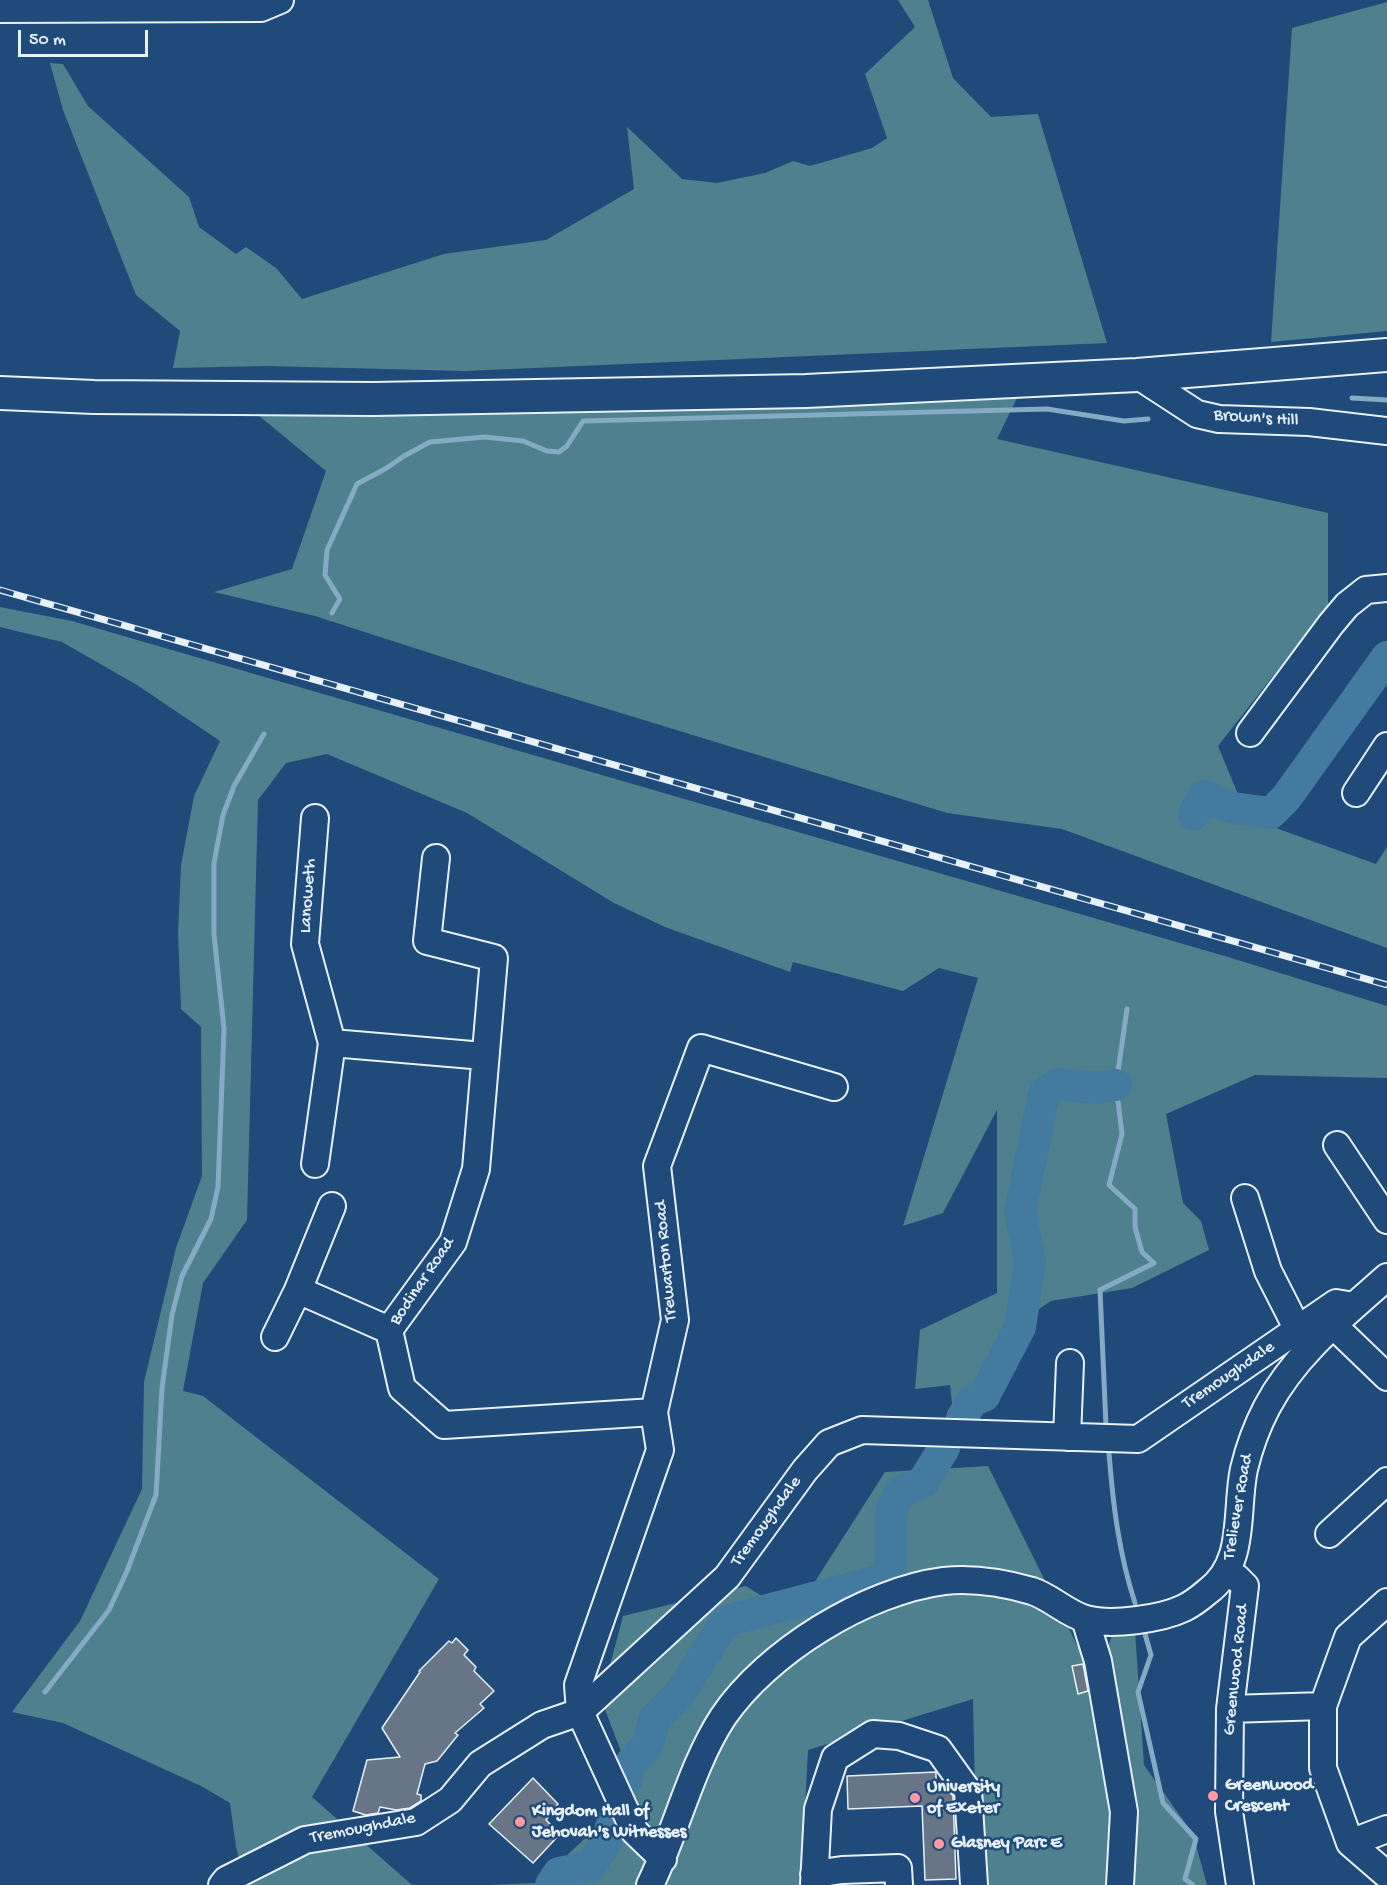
<!DOCTYPE html>
<style>
body{margin:0}
#map{position:relative;width:1387px;height:1885px;overflow:hidden;background:#1f4a7a;font-family:"Gochi Hand",sans-serif}
canvas{display:block}
.scale{position:absolute;left:18px;top:30px;width:130px;height:27px;box-sizing:border-box;border:3px solid #e8f1f8;border-top:0;padding-left:8px;font-size:18px;line-height:21px;white-space:nowrap;color:#e8f1f8;-webkit-text-stroke:4px #1f4a7a;paint-order:stroke}
</style>
<div id="map">
<canvas width="1387" height="1885"></canvas>
<div class="scale">50 m</div>
</div>
<script>
const ctx = document.querySelector('canvas').getContext('2d');
ctx.lineJoin = 'round';
function fillPath(path, color) { ctx.fillStyle = color; ctx.fill(path, 'evenodd'); }
function strokePath(path, color, width, dash) { ctx.strokeStyle = color; ctx.lineWidth = width; ctx.lineCap = dash ? 'butt' : 'round'; ctx.setLineDash(dash || []); ctx.stroke(path); }
function label(font, color, halo, rows, align = 'center') {
  ctx.font = font + ' "Gochi Hand",sans-serif'; ctx.lineWidth = 5; ctx.setLineDash([]); ctx.textBaseline = 'middle'; ctx.strokeStyle = halo; ctx.fillStyle = color; for (const [text, x, y, turn = 0] of rows) {
    ctx.save(); ctx.translate(x, y); ctx.rotate((+turn || 0) * Math.PI / 180); ctx.textAlign = isNaN(turn) ? turn : align; if (halo) ctx.strokeText(text, 0, 0); ctx.fillText(text, 0, 0); ctx.restore();
  }
}
fillPath(new Path2D(`
 M898 0H928L953 78 991 117 1038 114 1107 343 465 371 266 366 173 368 180 331 136 295 63 110 50 63 63 64 88 106 189 197 199 227 236 254 246 247 276 268 302 299 444 254 546 240 634 189 627 127 682 179 717 183 765 173 793 161 810 166 872 148 887 138 865 74 915 27Z
 M1387 2V331L1271 342 1292 28Z
 M1017 398 997 439 1328 513V606L1218 746 1248 818 1376 864 1387 847V948L1062 829 947 813 523 683 315 616 214 592 292 569 326 471 258 415Z
 M0 607 72 621 1228 957 1387 1006V1078L1255 1075 1166 1114 1183 1203 1201 1221 1209 1250 1132 1288 1051 1301 1033 1313 972 1417 954 1420 950 1385 915 1389 920 1330 997 1293V1110L943 1213 903 1226 978 978 939 968 903 991 793 962 790 972 665 927 614 903 467 813 327 754 286 763 258 800 247 1220 203 1283 183 1391 203 1396 439 1579 312 1797 412 1885H246L236 1847 230 1803 201 1786 63 1723 12 1712 80 1621 142 1489 144 1382 176 1248 202 1176 201 1027 181 1009 178 933 181 865 194 796 220 741 137 685 62 642 0 627Z
 M988 1466 1078 1647 1108 1646 1112 1636 1135 1630 1144 1765 1193 1834 1207 1885H977L973 1699 808 1750 801 1885H489L537 1883 636 1791 601 1699 623 1616 746 1586 793 1616 885 1472Z`), '#4e818d');
strokePath(new Path2D(`
 M1352 398 1387 400
 M332 613 340 599 325 575 327 550 357 484 385 469 404 456 430 442 485 437 523 441 547 451 559 452 567 446 583 421 1047 409 1124 421 1148 419
 M1106 1426 1100 1290 1154 1263 1142 1252 1135 1227V1209L1109 1185 1122 1134 1116 1085 1127 1009
 M1109 1453C1113 1505 1119 1554 1135 1603
 M1145 1634 1151 1655 1138 1692 1163 1803 1196 1839 1185 1879 1193 1885
 M45 1692 109 1610 127 1571 156 1495 162 1388 172 1315 182 1276 211 1219 218 1187 224 1029 214 935V863L223 815 234 786 264 734`), '#85aac3', 5);
strokePath(new Path2D(`
 M1194 814 1204 796 1233 808 1271 813 1286 798 1387 657
 M962 1418 972 1401 984 1396 1020 1327 1030 1261 1020 1212 1044 1094 1057 1084 1096 1088 1116 1085
 M627 1779 631 1763 648 1745 654 1719 678 1696 726 1621 878 1581 891 1570V1510L900 1493 923 1482 944 1448
 M551 1885 559 1873 590 1867 607 1841 614 1818`), '#437aa0', 32);
const building = new Path2D(`
 M456 1638 468 1650 464 1655 476 1667 474 1671 494 1691 480 1704 484 1708 455 1733 458 1735 437 1761 425 1764 417 1794 421 1795V1801L410 1808 396 1810 380 1807 378 1813 366 1815 353 1811 367 1760 400 1757 382 1728 420 1672 419 1671 449 1641 452 1643Z
 M1083 1664 1088 1691 1078 1694 1072 1666Z
 M936 1772V1787H946L953 1796 956 1879 925 1880 922 1806 848 1809 847 1776Z
 M533 1778 558 1804 546 1820 560 1834 533 1863 489 1824Z`);
fillPath(building, '#687587');
strokePath(building, '#e8f1f8', 1.5);
const minor = new Path2D(`
 M0 9 261 8 280 0
 M1137 375 1197 414 1219 419 1309 422 1387 431
 M1250 733 1331 624 1347 605 1366 590 1387 588
 M1356 793 1387 746
 M315 818 305 944 332 1043 484 1056
 M436 858 427 941 494 958 476 1169 453 1242 389 1330 402 1388 444 1425 654 1412
 M1337 1145 1387 1220
 M315 1164 332 1043
 M1245 1198 1268 1271 1298 1330
 M332 1206 298 1290 389 1330
 M1333 1325 1387 1377
 M275 1337 298 1290
 M1067 1437 1070 1363
 M1329 1534 1387 1481
 M1226 1572 1237 1578 1245 1586 1230 1709 1229 1811 1240 1885
 M1387 1602 1348 1637 1323 1706V1768L1350 1843 1387 1875
 M1085 1619 1098 1661 1124 1812 1120 1885
 M1230 1709 1323 1706
 M1350 1843 1387 1829
 M663 1859 635 1832 580 1712 578 1685 660 1450 654 1412 675 1320 657 1166 701 1048 834 1087
 M814 1874 842 1870 898 1868 899 1885
 M222 1885 226 1880 305 1840 416 1822 450 1800 480 1764 542 1725 580 1712 727 1577 805 1470 829 1443 862 1430 1138 1439 1336 1303 1354 1306
 M650 1885C676 1832 691 1766 723 1717 767 1652 866 1591 944 1581 973 1578 1004 1583 1032 1591 1051 1597 1067 1614 1086 1619 1111 1626 1161 1619 1184 1608 1192 1604 1200 1598 1207 1592 1247 1563 1235 1511 1244 1469 1249 1448 1257 1426 1267 1407 1295 1354 1343 1316 1387 1277
 M814 1885 818 1809 835 1758 873 1734 899 1736 938 1749 968 1791 974 1885`);
const major = new Path2D(`
 M0 393 94 397 374 399 806 391 1137 375 1387 355`);
strokePath(minor, '#e8f1f8', 30);
strokePath(major, '#e8f1f8', 36);
strokePath(minor, '#1f4a7a', 26);
strokePath(major, '#1f4a7a', 32);
const rail = new Path2D(`
 M0 590 1387 985`);
strokePath(rail, '#e8f1f8', 7);
strokePath(rail, '#1f4a7a', 4.5, [14]);
for (const [x, y, r, color] of [
 [1213,1796,6,"#ff9aa2"],
 [915,1798,6,"#ff9aa2"],
 [520,1822,6,"#ff9aa2"],
 [939,1844,6,"#ff9aa2"]
]) { const dot = new Path2D(); dot.arc(x, y, r, 0, 2 * Math.PI); ctx.fillStyle = color; ctx.fill(dot); strokePath(dot, '#1f4a7a', 2); }
label('18px', '#e8f1f8', '#1f4a7a', [
 ["Brown's Hill",1256,419,4],
 ["Lanoweth",309,896,-86],
 ["Trewarton Road",667,1261,-95],
 ["Bodinar Road",423,1282,-56],
 ["Tremoughdale",1229,1376,-34],
 ["Treliever Road",1239,1507,-80],
 ["Tremoughdale",767,1522,-54],
 ["Greenwood Road",1237,1670,-84],
 ["Tremoughdale",363,1829,-11]
]);
label('bold 18px', '#e8f1f8', '#1f4a7a', [
 ["Greenwood",1225,1786],
 ["Crescent",1225,1807],
 ["University",927,1788],
 ["of Exeter",927,1809],
 ["Kingdom Hall of",532,1812],
 ["Jehovah's Witnesses",532,1833],
 ["Glasney Parc E",951,1844]
], 'left');
</script>
